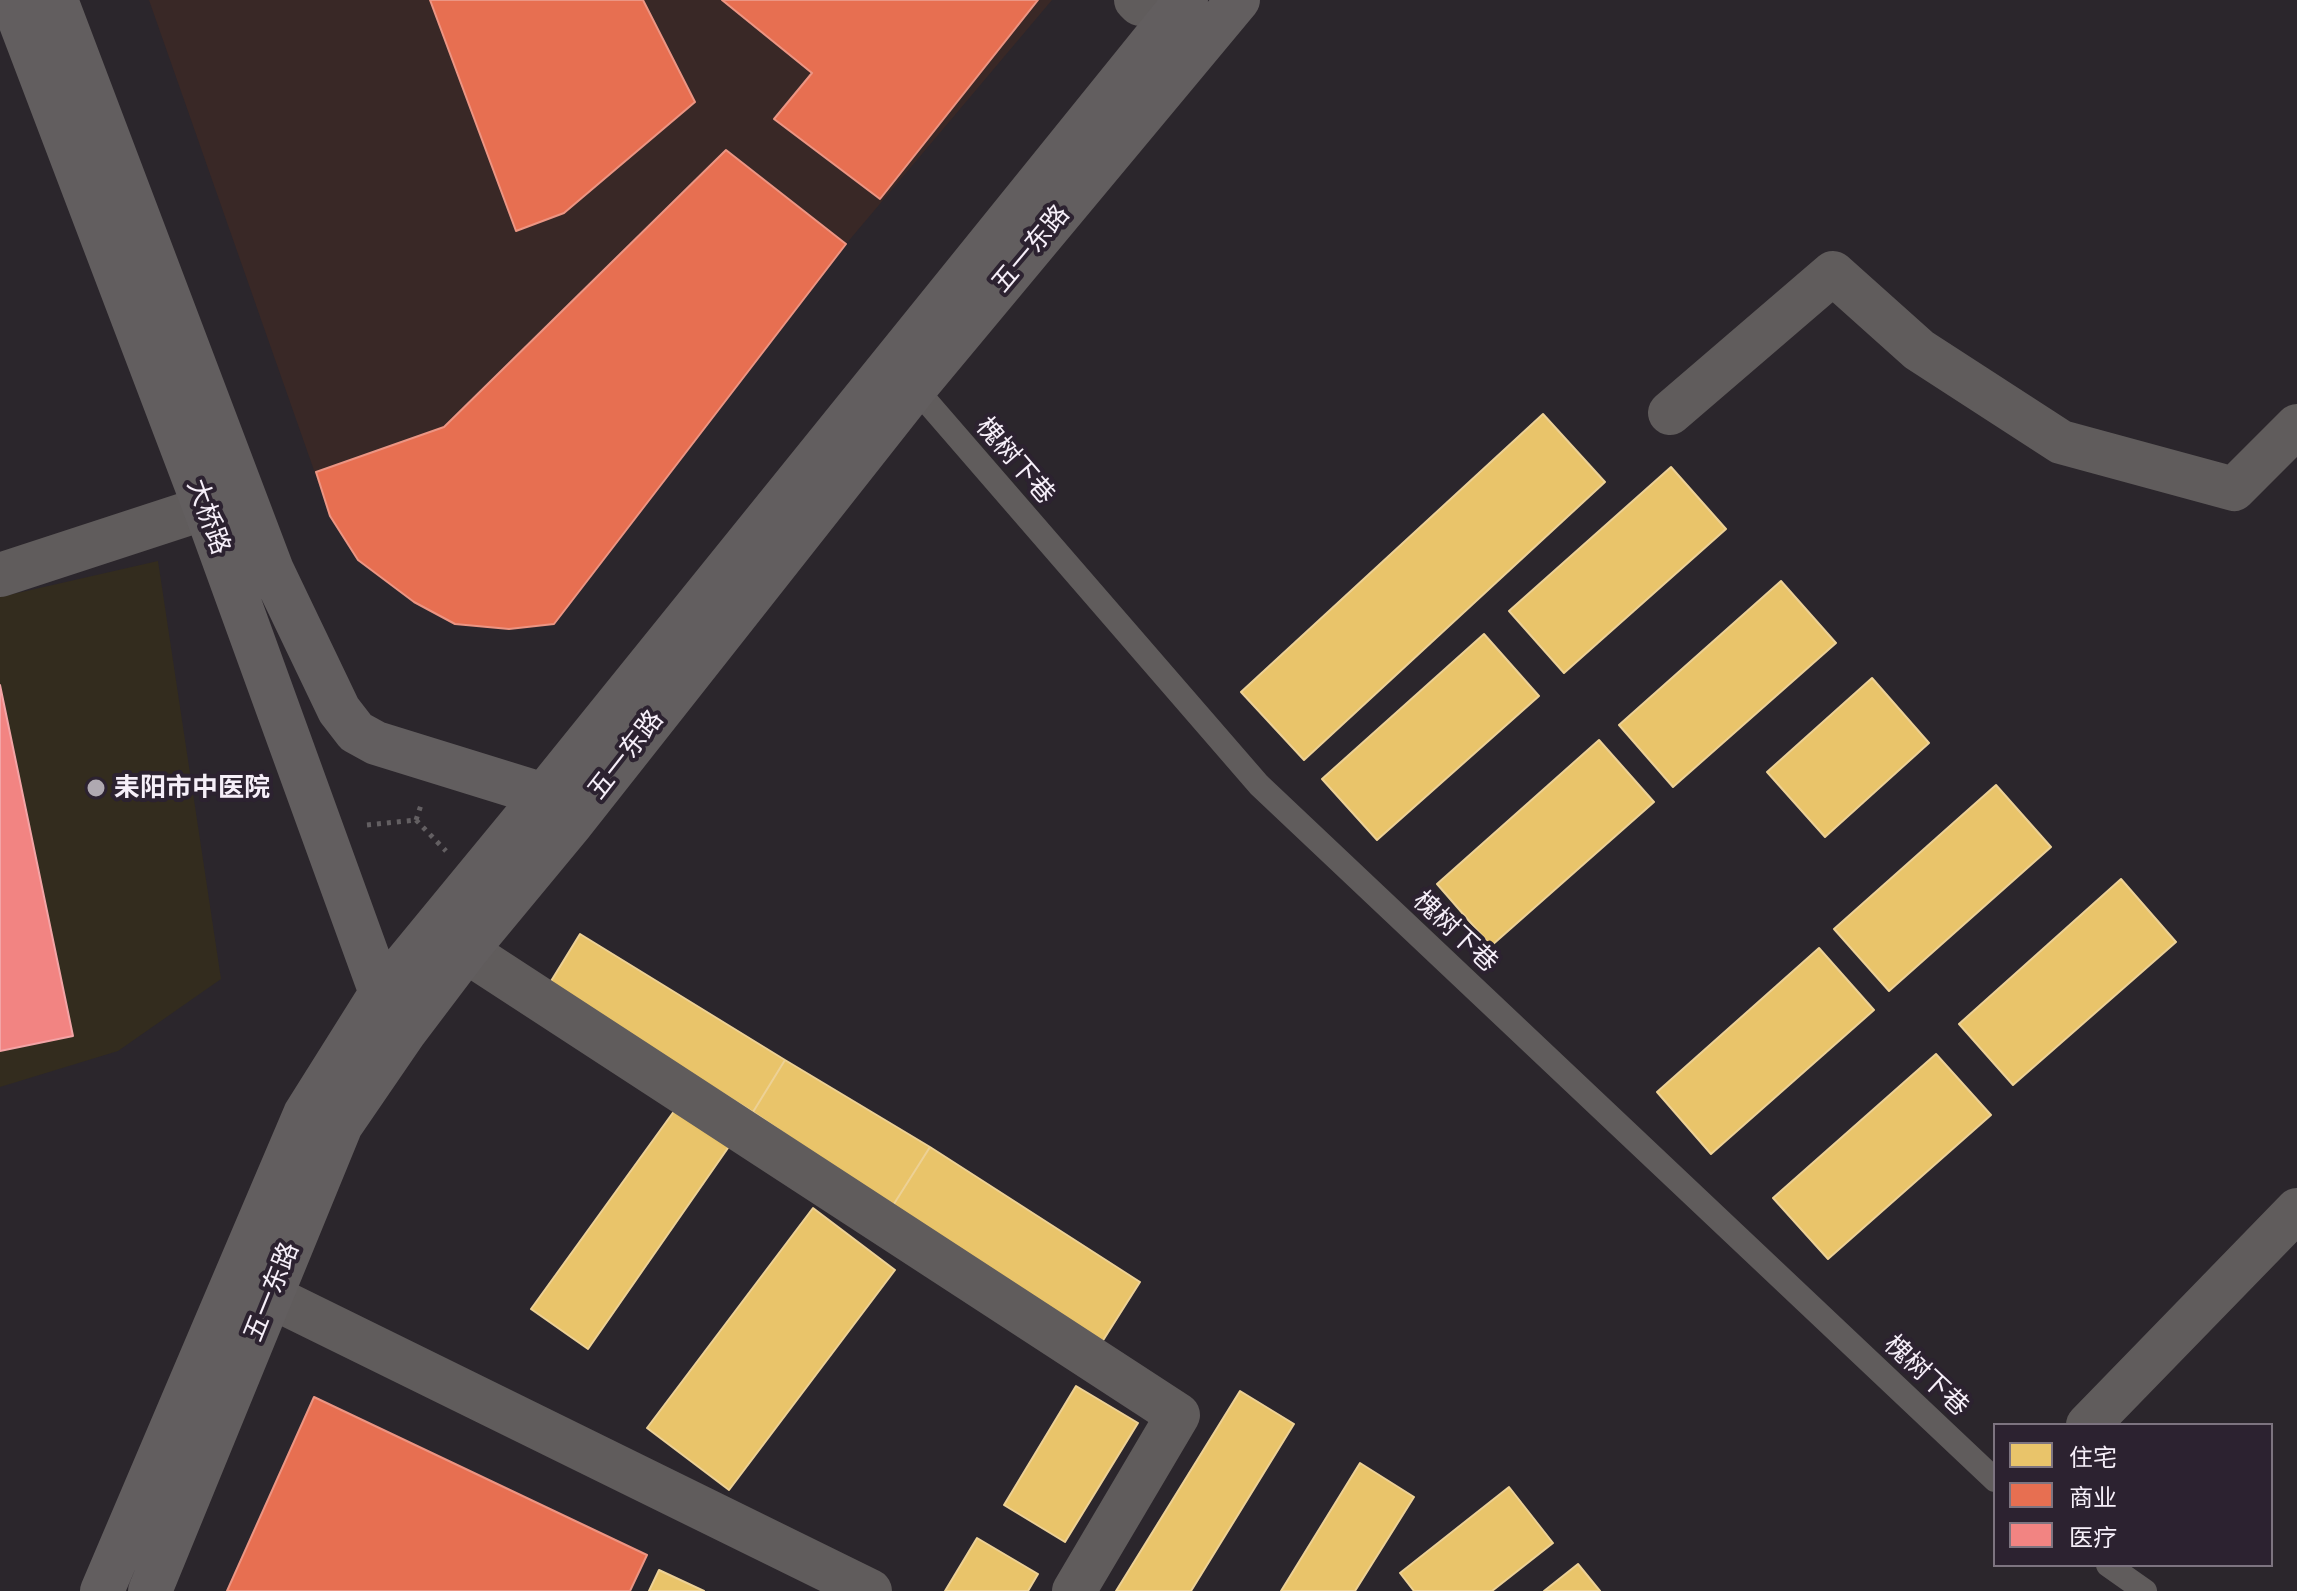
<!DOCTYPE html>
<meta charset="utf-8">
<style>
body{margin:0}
#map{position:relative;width:2297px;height:1591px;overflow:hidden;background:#2b262c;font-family:Cabin,"Noto Sans SC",sans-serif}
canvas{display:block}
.legend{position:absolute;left:1993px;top:1423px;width:280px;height:144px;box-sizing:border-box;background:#2c2230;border:2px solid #7d7480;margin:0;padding:10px 14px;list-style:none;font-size:24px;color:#f6eff9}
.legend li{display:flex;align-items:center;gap:16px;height:40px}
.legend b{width:40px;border:2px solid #7d7480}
</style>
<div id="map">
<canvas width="2297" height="1591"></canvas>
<ul class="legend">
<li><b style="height:22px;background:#e9c46a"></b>住宅</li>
<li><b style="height:22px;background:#e76f51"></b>商业</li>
<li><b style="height:22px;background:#f28482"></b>医疗</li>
</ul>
</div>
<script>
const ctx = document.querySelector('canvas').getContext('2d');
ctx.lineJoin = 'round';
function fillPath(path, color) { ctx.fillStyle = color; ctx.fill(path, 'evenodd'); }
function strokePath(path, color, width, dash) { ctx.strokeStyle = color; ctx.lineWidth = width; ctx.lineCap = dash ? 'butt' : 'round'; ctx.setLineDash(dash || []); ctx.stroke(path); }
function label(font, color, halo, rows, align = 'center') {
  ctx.font = font + ' Cabin,"Noto Sans SC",sans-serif'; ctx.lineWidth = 8; ctx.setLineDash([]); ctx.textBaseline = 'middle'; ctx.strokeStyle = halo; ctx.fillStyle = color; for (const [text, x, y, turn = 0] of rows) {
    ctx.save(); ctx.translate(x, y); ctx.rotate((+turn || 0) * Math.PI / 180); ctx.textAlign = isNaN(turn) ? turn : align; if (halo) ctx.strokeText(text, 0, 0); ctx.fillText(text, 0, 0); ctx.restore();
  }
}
fillPath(new Path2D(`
 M149 0H1052L846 244 554 624 509 629 455 624 414 602 358 560 330 516Z`), '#392826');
fillPath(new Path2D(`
 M158 561 221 979 118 1051 0 1087V597Z`), '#332c1e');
const homes = new Path2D(`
 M1543 414 1605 482 1304 760 1241 692Z
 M1671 467 1726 529 1564 673 1509 611Z
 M1781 581 1836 643 1673 787 1619 725Z
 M1484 634 1539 696 1377 840 1322 779Z
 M1872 678 1929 743 1825 837 1767 772Z
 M1599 740 1654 802 1491 946 1437 884Z
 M1996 785 2051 847 1889 991 1834 929Z
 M2121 879 2176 942 2013 1085 1959 1024Z
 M580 934 785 1060 753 1112 548 986Z
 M1819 948 1874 1010 1711 1154 1657 1092Z
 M1936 1054 1991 1115 1828 1259 1773 1198Z
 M785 1060 930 1147 892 1207 753 1112Z
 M698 1078 753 1112 588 1349 531 1309Z
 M930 1147 1140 1282 1102 1342 892 1207Z
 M813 1208 895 1270 729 1490 647 1428Z
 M1076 1386 1138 1423 1065 1542 1004 1505Z
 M1240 1391 1294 1424 1191 1591H1116Z
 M1360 1463 1414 1497 1355 1591H1281Z
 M1509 1487 1553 1543 1492 1591H1414L1400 1573Z
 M977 1538 1038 1574 1028 1591H945Z
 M1578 1564 1600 1591H1544Z
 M659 1570 704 1591H649Z`);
fillPath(homes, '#e9c46a');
strokePath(homes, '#edd195', 2);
const shops = new Path2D(`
 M430 0H643L695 102 564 213 516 231Z
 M722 0H1038L880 199 774 119 812 73Z
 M726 150 846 244 554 624 509 629 455 624 414 602 358 560 330 516 316 472 444 427Z
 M314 1397 647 1555 630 1591H227Z`);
fillPath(shops, '#e76f51');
strokePath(shops, '#ec9583', 2);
const health = new Path2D(`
 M0 685 73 1036 0 1051Z`);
fillPath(health, '#f28482');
strokePath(health, '#f3a4a6', 2);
strokePath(new Path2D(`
 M416 820 446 851
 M416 820 422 802
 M367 825 416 820`), '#635f62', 5, [4, 6]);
strokePath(new Path2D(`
 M915 388 1259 785 1995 1480
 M2108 1565 2145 1591`), '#605c5c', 24);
strokePath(new Path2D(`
 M1136 0 1140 4
 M1670 413 1833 273 1919 350 2061 442 2234 489 2297 426
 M0 575 205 508 239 493
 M466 951 1178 1415 1074 1591
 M270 1296 870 1591
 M2088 1425 2297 1210`), '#605c5c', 44);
strokePath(new Path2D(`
 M12 0 205 508 381 993 392 1012
 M56 0 272 570 339 710 356 732 376 743 544 795 562 813
 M102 1591 305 1114 381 993 544 795 1186 0
 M150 1591 341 1125 404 1033 466 951 572 823 915 388 1238 0`), '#625e5f', 44);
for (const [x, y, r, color] of [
 [96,788,10,"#afa9b1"]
]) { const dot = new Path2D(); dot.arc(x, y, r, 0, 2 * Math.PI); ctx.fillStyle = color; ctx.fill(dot); strokePath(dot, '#2c2230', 3); }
label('26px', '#f6eff9', '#2c2230', [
 ["五一东路",1031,249,-50],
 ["槐树下巷",1015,461,49],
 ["大桥路",208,517,70],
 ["五一东路",626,755,-52],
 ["槐树下巷",1455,932,43],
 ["五一东路",272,1292,-68],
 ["槐树下巷",1926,1376,43]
]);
label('bold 26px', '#f6eff9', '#2c2230', [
 ["耒阳市中医院",114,788]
], 'left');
</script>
